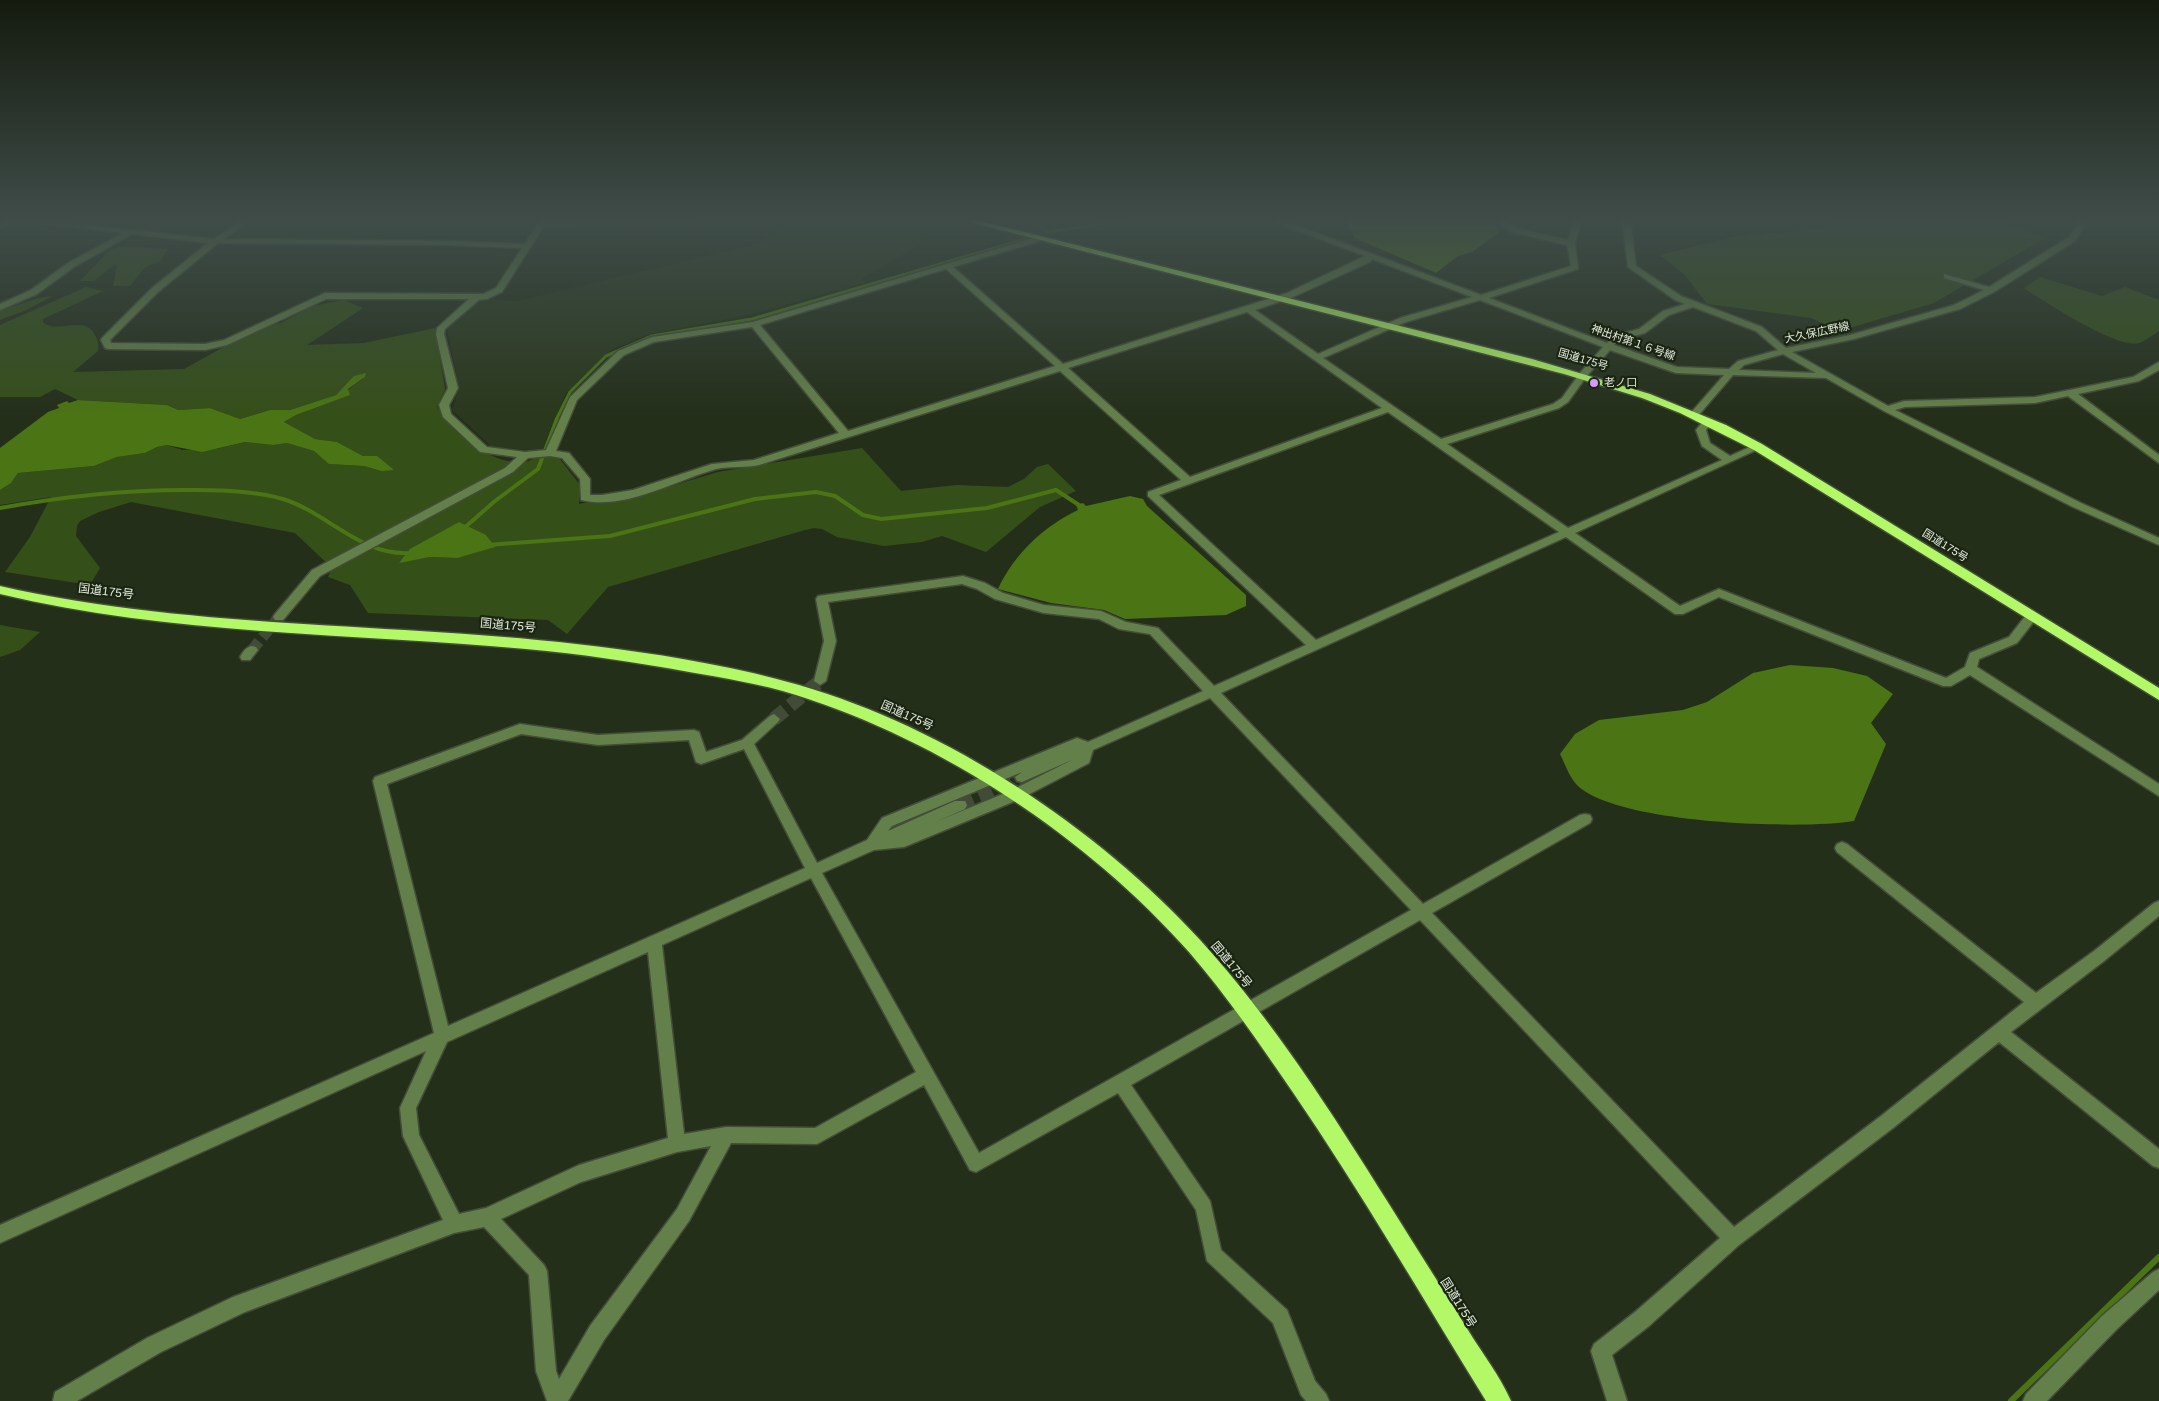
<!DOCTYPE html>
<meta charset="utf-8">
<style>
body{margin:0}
canvas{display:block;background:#242f1a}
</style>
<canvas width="2159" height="1401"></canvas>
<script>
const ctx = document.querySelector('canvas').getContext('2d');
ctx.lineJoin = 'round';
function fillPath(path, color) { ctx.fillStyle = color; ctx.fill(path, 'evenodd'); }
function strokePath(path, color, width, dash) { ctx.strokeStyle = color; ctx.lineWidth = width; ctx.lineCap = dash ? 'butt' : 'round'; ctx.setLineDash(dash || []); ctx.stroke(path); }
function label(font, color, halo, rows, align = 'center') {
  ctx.font = font + ' Helvetica,"Noto Sans JP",sans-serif'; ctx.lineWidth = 4.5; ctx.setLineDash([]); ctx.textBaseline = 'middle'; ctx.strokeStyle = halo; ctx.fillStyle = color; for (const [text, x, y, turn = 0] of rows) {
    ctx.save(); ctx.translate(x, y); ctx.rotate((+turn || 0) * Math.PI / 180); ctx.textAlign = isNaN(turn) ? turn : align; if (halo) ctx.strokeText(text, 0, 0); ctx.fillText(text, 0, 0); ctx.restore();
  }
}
fillPath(new Path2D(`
 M807 219H937L917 246 861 279 865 282 753 314 645 335 610 350 566 393 542 451 492 447 452 410 459 387 447 329 479 300 494 297V300L518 301 762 243 767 236 783 227Z`), '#2a381d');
fillPath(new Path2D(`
 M1828 219H2011L2010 225 2045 238 1934 303 1839 331 1811 318 1707 304 1685 275 1660 255 1736 236 1825 229Z
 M121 246 168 249 160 261 145 267 130 286H113L117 266 114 265 94 281H80L110 250Z
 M2040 277 2102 296 2125 287 2159 300V331C2153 335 2145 341 2139 343 2116 349 2044 301 2024 288Z
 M86 287 103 291 43 319V322C56 335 85 314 95 335 98 341 99 344 98 351L73 372 184 369 260 327 281 323 312 306 344 300 363 308 307 345 364 343 435 328 445 389 437 407C455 435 490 465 525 462 530 462 534 457 539 456 545 456 553 457 559 458L580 485 579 504 668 487 718 472 862 448 901 491 957 485 1008 487 1024 479 1037 467 1048 464 1076 491 1040 507 986 552 942 536 922 542 884 546 837 537 822 529 814 528 805 530 608 587 567 634 548 620 368 613 350 585 328 577 332 568 295 533 131 502 99 512 80 521 77 526 76 536 100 568 90 585 5 572 30 537 51 497 0 505V490L11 483 18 473 94 466 117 457 145 453 157 447 167 445 182 450 216 449 245 442 273 445 287 443 314 451 330 464 364 466 381 471 377 456H363L337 442 315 439 284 422 296 415 349 395 348 390 365 377 344 387 336 395 290 410H270L240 419 210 408 178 410 167 405 78 400 55 389 40 397H0V325ZM486 535 457 558 430 557 399 562Z
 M53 296 26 310 0 320V311L38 298Z
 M0 625 40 632 20 650 0 657Z`), '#354f19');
fillPath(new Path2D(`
 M1345 219H1490L1500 232 1472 252 1458 256 1436 273 1355 238Z
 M366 373 365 377 348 389 350 395 296 415 284 422 315 439 337 442 363 456H377L394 470 381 471 364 466 329 464 314 451 287 443 273 445 245 442 202 452 167 445 157 447 145 453 117 457 94 466 18 473 11 483 0 490V448L48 412 59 408 57 405 67 401 69 403 78 400 167 405 178 410 210 408 240 419 270 410H290L336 395 354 376Z
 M1130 496 1143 499 1147 506 1246 595V606L1226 615 1125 619 1104 610 1051 603 998 589C1015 553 1043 527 1078 510L1076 505 1083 503 1086 506Z
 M459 522 486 535 495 547 457 558 430 557 399 563 410 549Z
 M1790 665 1833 668 1867 676 1893 694 1871 723 1886 744 1854 821C1802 830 1612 824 1576 784 1569 776 1565 764 1560 754L1575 734 1599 720 1683 710 1707 702 1753 673Z`), '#4b7414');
strokePath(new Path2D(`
 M1046 232 1136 219
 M556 420 570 392 606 356 652 336 752 319 1029 238`), '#4b7414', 3);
strokePath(new Path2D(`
 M0 508C65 496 130 489 196 490 225 490 255 491 283 499 328 513 360 556 410 553
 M463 529 495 501 538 469 557 419
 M487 545 610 536 755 499 816 492 835 496 863 515 881 519 987 508 1056 490 1082 507`), '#4b7414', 4);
strokePath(new Path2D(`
 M2011 1401 2159 1257`), '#4b7414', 6);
strokePath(new Path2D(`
 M252 650 279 617`), '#414b37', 11, [11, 5.5]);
strokePath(new Path2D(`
 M774 719 820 681
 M960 805 1022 777`), '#414b37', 14, [14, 7]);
const minor = new Path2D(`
 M11 219H34L214 239 244 219H253L224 239 449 241 525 244 540 220H543L703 219 702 221 687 223 545 224 502 292 487 299 479 300 445 329 444 334 458 388 449 405 451 414 487 447 525 452 546 450 570 397 618 351 652 337 753 322 1040 236 1044 238 1043 240 953 267 1063 364 1287 293 1365 256 1271 221 1270 219H1280L1481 295 1571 266 1567 245 1511 232 1493 219H1502L1517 228 1568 240 1574 219H1582L1575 243 1578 269 1489 298 1607 343 1613 336 1639 329 1663 311 1685 304 1675 300 1628 267 1622 219H1630L1636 266 1681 296 1762 327 1786 348 1850 335 1954 305 1984 290 1944 278V274L1989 287 2069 237 2081 219H2089L2075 241 1994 292 1960 309 1854 339 1792 352 1888 406 1904 401 2035 397 2133 377 2159 362V370L2139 381 2078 394 2159 455V463L2068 396 2035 403 1905 407 1895 410 2081 503 2159 538V545L2073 507 1884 411 1826 378 1733 375 1697 417 1694 418 1689 415 1724 375 1676 373 1610 350 1586 377 1568 402 1559 408 1447 444 1568 528 1722 460 1702 446 1696 430 1705 419H1711L1713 421 1706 430 1710 443 1730 456 1754 445 1758 444 1763 447 1575 533 1680 606 1719 589 1946 678 1965 667 1970 653 2009 637 2027 614H2035L2037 617 2035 620 2017 643 1979 659 1977 667 2159 784V796L1970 675 1951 686H1943L1719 597 1683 614H1675L1566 537 1221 693 1423 904 1580 815 1585 814 1590 815 1592 819 1590 823 1432 913 1734 1227 1881 1116 2024 1002 1837 852 1835 848 1837 844 1842 842 1847 844 2036 993 2094 951 2154 903 2159 901V916L2104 961 2011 1032 2159 1149V1168L2153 1166 1999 1042 1893 1128 1739 1245 1649 1326 1612 1355 1627 1401H1607L1591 1351 1594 1344 1635 1312 1720 1238 1420 920 1131 1085 1210 1201 1221 1250 1287 1310 1315 1381 1326 1394 1329 1401H1306L1301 1395 1273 1323 1207 1261 1196 1210 1118 1093 976 1172 970 1170 924 1085 817 1144 731 1143 689 1221 604 1340 568 1401H547L536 1371 529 1275 484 1227 454 1233 245 1312 161 1352 77 1401H53L55 1392 147 1338 233 1297 443 1220 403 1136 400 1108 426 1051 0 1243V1225L434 1033 373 781 375 777 520 724 598 735 694 730 699 732 706 752 742 740 770 716 774 714 780 719 778 722 754 744 817 863 867 840 882 818 1072 740 1077 738 1088 742 1203 691 1150 634 1119 629 1099 619 1044 613 995 599 977 589 962 584 828 602 836 641 826 681 820 685 814 681 824 641 816 599 818 596 963 576 985 583 1003 593 1044 605 1101 611 1126 622 1158 628 1214 686 1306 645 1148 496V492L1181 480 1060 371 759 465C745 468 730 466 716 469 676 480 624 511 581 500L580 479 562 458 550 456 528 458 513 472 320 576 283 620H275L273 617 275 614 312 570 505 468 517 457 480 452 443 417 439 405 448 388 436 334 437 328 469 299H326L227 345 205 350 108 349 105 348 101 340 102 338 152 288 208 243 132 234 74 267 37 294 0 310V304L31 290 68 263 123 233 17 221 0 229V224ZM218 243 449 245 522 248 496 288 483 294 325 293 224 340 205 344 111 343 110 340 158 292ZM1372 259 1472 297 1400 318 1318 354 1255 310 1293 297 1370 262ZM946 269 1055 366 848 431 760 325ZM1480 300 1603 347 1580 373 1562 398 1553 404 1441 439 1323 358 1406 322ZM1693 307 1756 331 1778 350 1738 361 1729 369 1677 367 1614 345 1619 340 1645 333 1669 315ZM1247 312 1382 408 1190 477 1068 368ZM752 327 839 433 754 460 712 464 633 490 602 495H590V479L569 453 556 451 577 400 624 355 654 342ZM1783 354 1816 373 1739 370 1744 365ZM1388 412 1559 532 1316 640 1159 495ZM1210 698 1411 910 979 1153 822 873 874 850 904 847 1020 799 1089 763 1093 750ZM521 734 598 745 689 740 696 762 701 764 744 749 805 868 448 1026 387 784ZM1074 759 1010 791 933 823 965 809 967 805 965 801H955L888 831 892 826 1022 772 1015 777 1017 781 1022 782ZM811 878 916 1072 815 1128 726 1127 684 1134 662 945ZM648 952 668 1138 579 1165 486 1208 459 1214 419 1135 416 1108 447 1042ZM711 1146 677 1209 590 1326 559 1379 556 1371 547 1271 544 1265 501 1219 581 1182 677 1152Z
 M252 646 256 647 258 650 250 660H242L240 657C243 652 246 647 252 646Z
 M2159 1269V1290L2116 1330 2047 1401H2023L2026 1394 2102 1316 2153 1272Z`);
const highway = new Path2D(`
 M958 219H972L1532 359 1650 394 1726 425 1762 444 2159 688V700L1754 450 1680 413 1642 398 1564 374Z
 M0 586C202 632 412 621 617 649 677 657 740 668 799 685 947 728 1097 827 1201 941 1273 1020 1332 1113 1389 1204 1415 1246 1442 1288 1468 1330 1482 1353 1500 1376 1511 1401H1486C1422 1297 1361 1192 1292 1091 1259 1043 1227 996 1189 952 1087 837 942 741 796 695 761 684 724 678 689 672 635 662 581 654 526 649 351 633 171 635 0 594Z`);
strokePath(minor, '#434d39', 3);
strokePath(highway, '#434d39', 3);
fillPath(minor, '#64804a');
fillPath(highway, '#b2f867');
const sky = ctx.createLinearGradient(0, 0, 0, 415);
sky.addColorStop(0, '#141a0e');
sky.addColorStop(0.53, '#3f4d49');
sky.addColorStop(1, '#3f4d4900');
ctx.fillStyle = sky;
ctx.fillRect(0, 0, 2159, 415);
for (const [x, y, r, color] of [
 [1594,383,5,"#d59cfb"]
]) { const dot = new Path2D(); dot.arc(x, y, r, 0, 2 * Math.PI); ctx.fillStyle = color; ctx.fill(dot); strokePath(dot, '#1a2511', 2); }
label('11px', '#e3eadd', '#1a2511', [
 ["大久保広野線",1817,333,-12],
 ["神出村第１６号線",1633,343,19],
 ["国道175号",1583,360,16],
 ["国道175号",1945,546,32]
]);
label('11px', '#e3eadd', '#1a2511', [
 ["老ノ口",1604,383]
], 'left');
label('12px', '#e3eadd', '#1a2511', [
 ["国道175号",106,592,7],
 ["国道175号",508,626,5],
 ["国道175号",907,716,24],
 ["国道175号",1231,965,50],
 ["国道175号",1458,1303,58]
]);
</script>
